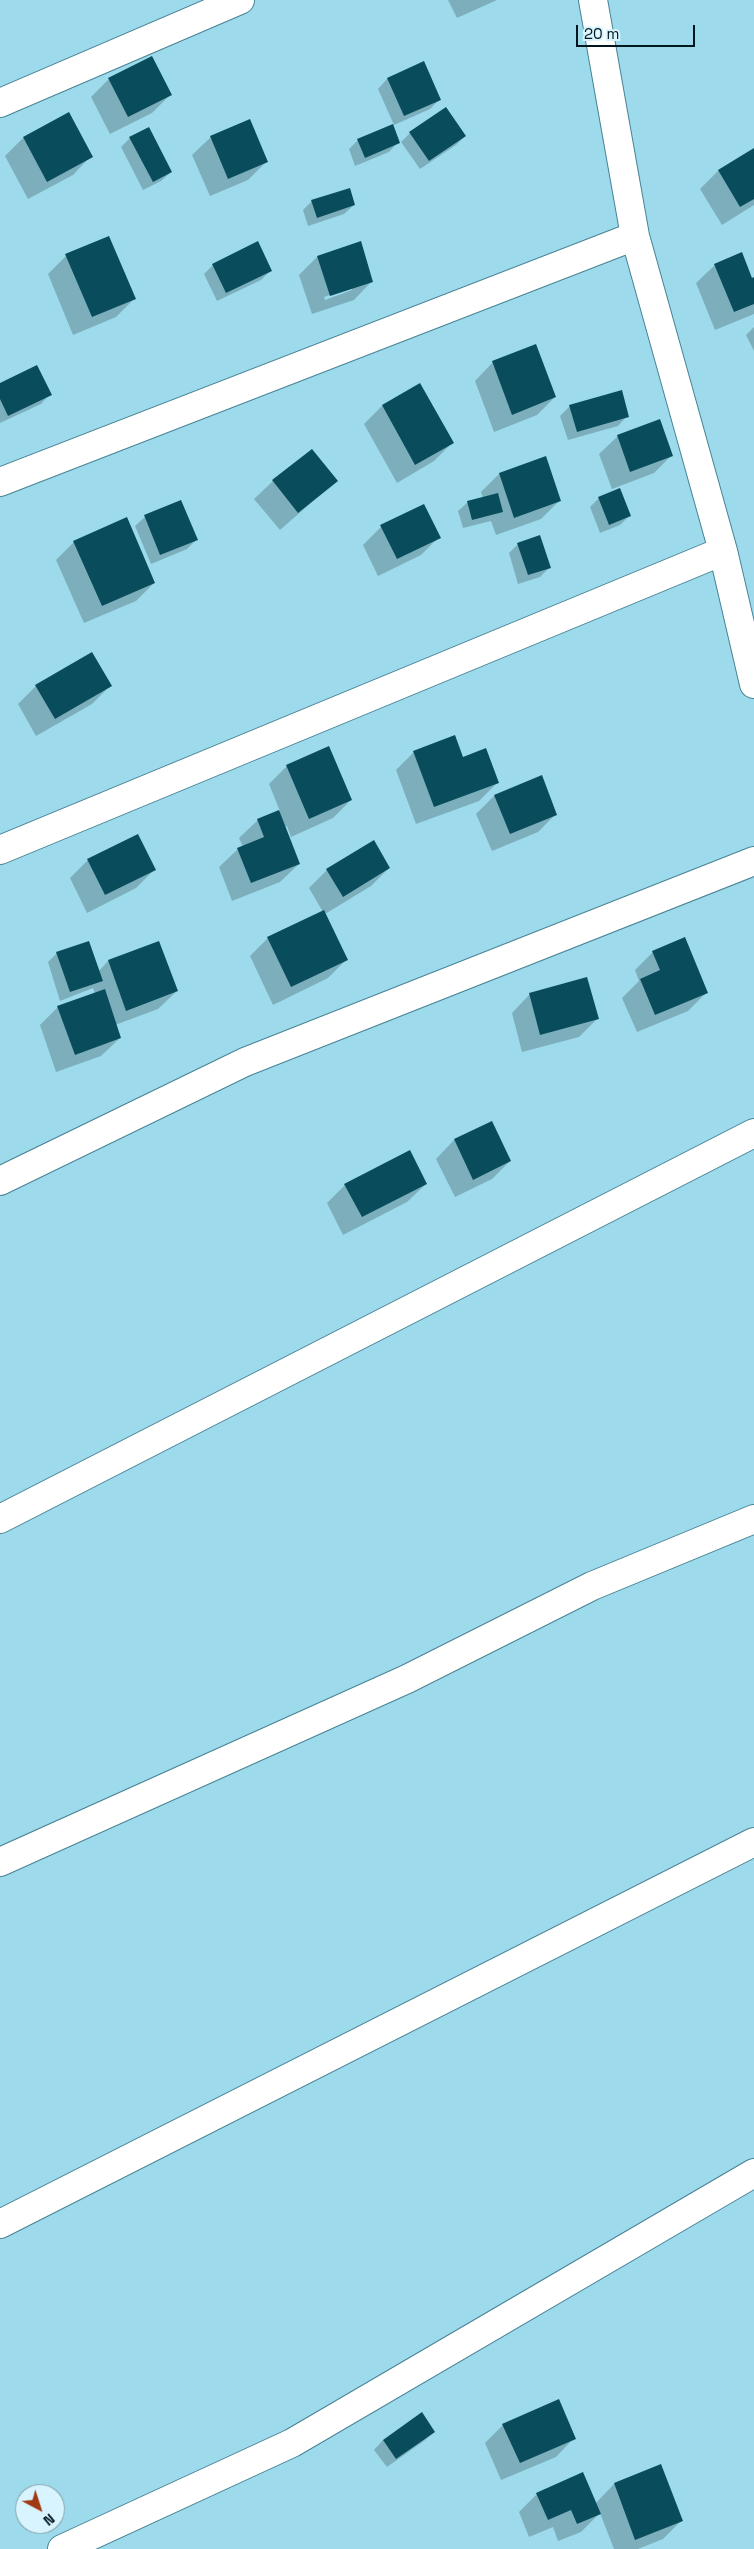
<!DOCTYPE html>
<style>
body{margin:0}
#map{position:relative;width:754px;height:2549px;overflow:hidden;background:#9ddaec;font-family:"Space Grotesk",sans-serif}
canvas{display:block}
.north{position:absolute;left:15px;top:2484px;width:50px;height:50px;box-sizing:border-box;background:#d8f5ff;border:1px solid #829ca5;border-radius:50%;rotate:140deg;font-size:14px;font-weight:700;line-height:20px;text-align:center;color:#00161d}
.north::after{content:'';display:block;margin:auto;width:18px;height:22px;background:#a03a14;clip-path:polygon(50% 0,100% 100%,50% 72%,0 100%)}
.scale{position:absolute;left:576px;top:25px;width:119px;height:22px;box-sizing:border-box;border:2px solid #00161d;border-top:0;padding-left:6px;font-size:15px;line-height:18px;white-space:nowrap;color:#00161d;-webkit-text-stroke:4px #d8f5ff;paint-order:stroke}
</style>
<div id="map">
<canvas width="754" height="2549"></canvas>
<div class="north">N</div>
<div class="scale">20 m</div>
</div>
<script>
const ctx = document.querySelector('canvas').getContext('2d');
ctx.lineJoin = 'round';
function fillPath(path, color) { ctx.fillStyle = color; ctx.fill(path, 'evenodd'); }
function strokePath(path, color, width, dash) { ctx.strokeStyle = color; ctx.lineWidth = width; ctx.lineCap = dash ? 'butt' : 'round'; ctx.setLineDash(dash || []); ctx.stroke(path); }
fillPath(new Path2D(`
 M448 0H497L457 18Z
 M424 63 440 99 430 109 394 125 378 89 387 79Z
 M109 79 170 95 152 113 110 134 91 97Z
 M410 133 465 136 456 145 420 169 401 142Z
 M211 137 266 162 248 180 210 196 192 155Z
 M23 138 91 156 73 175 28 199 5 156Z
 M130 138 171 172 161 181 143 190 121 147Z
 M358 140 398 142 389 152 355 166 349 149Z
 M754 150V205L722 225 700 189 718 171Z
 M312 201 354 205 344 214 308 226 303 210Z
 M66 256 134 299 116 317 73 335 48 274Z
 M317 257 372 281 354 300 312 314 299 275ZM352 288V290L325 300 324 297Z
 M213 265 271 270 261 280 217 301 204 274Z
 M715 265 751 280 754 279V314L715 330 696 283Z
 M754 327V351L746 335Z
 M493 362 555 397 537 415 494 432 475 381Z
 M0 384 50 394 41 404 0 423Z
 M420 385 452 443 434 461 397 483 364 424 382 406Z
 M570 406 627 416 618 426 568 440 560 416Z
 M618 436 672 455 654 473 612 489 599 454Z
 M311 450 336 481 280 530 254 499 273 481Z
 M499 474 559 501 541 519 496 535 491 521 463 528 458 511 468 502 483 498 481 492Z
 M599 498 629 516 620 525 600 533 590 507Z
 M180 501 196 540 187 549 151 564 135 526 145 517Z
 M381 527 439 537 421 555 378 576 363 545Z
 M74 542 154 583 136 601 84 623 56 560Z
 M518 544 549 568 540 577 518 584 509 553Z
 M36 686H110L92 704 36 736 18 704Z
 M414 752 463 759 497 783 479 801 416 824 396 770Z
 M287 766 351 800 333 818 291 837 287 826 284 827 299 864 280 882 232 901 219 867 238 849 243 847 239 838 258 820 280 811 269 784Z
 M541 777 556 814 538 832 492 851 476 814 494 796Z
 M88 860 154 870 136 888 87 913 70 878Z
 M389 868 371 886 325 914 346 960 328 978 273 1005 250 956 268 938 323 912 309 888 327 870Z
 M159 942 177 991 158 1009 115 1025 120 1038 101 1056 56 1072 40 1025 58 1007 95 994 93 988 60 1001 48 962 57 953 98 972 108 961Z
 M653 952 706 993 688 1011 637 1032 622 998 639 981 635 970Z
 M530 994 597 1019 579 1037 522 1052 512 1013Z
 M491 1123 510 1161 492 1179 455 1197 436 1159 454 1140Z
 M426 1184 407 1202 343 1235 327 1203 345 1185Z
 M503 2425 574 2438 556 2457 501 2480 485 2443Z
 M434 2432 424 2441 387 2467 374 2450 383 2440Z
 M660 2466 681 2521 663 2539 638 2549H614L600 2513 581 2532 558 2541 553 2527 529 2537 519 2512 537 2494 595 2504 614 2484Z`), '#0003');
fillPath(new Path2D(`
 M152 56 172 95 128 117 108 78Z
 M424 61 441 100 404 116 387 78Z
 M446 107 466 136 429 161 409 132Z
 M69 112 93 157 47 182 23 137Z
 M250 119 268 162 228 179 210 136Z
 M393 124 400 143 365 158 357 139Z
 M149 127 172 172 153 182 129 137Z
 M754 148V199L740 207 718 170Z
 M350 188 355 205 317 218 311 200Z
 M109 236 136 299 92 317 65 254Z
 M258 241 272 271 226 293 212 264Z
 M361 241 373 282 330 296 317 256Z
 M742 252 752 278 754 277V304L734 312 714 264Z
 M536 344 556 397 512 415 492 361Z
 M37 365 52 395 8 416 0 399V383Z
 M420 383 454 443 415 465 382 405Z
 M622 390 629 417 577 432 569 405Z
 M660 419 673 456 630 472 617 435Z
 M312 449 338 481 298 513 272 480Z
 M546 456 561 501 514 518 499 473Z
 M620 488 631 516 609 525 598 497Z
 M498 493 503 512 472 520 467 501Z
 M181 500 198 540 160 555 144 515Z
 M424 504 441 538 397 559 380 525Z
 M127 517 155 583 102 606 73 541Z
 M540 535 551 568 528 575 517 543Z
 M92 652 112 686 55 719 35 685Z
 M455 735 463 757 486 748 499 783 434 807 413 751Z
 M329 746 352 800 309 819 286 765Z
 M542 775 557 815 510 834 494 795Z
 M279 810 300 864 251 883 237 848 264 837 257 819Z
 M138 834 156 870 105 895 87 859Z
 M374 840 390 868 343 897 326 869Z
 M324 910 348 960 291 987 267 937Z
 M685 937 708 993 655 1015 640 979 660 970 652 951Z
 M89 941 103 981 70 992 56 952Z
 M159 941 178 991 126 1011 108 960Z
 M587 977 599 1019 540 1035 529 993Z
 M105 989 121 1038 75 1055 57 1006Z
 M492 1121 511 1161 473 1180 454 1139Z
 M410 1150 427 1184 362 1217 344 1184Z
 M559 2399 576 2439 520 2463 502 2424Z
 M422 2412 435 2432 396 2459 383 2440Z
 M661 2464 683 2521 635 2540 614 2483Z
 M583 2472 601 2514 577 2524 571 2510 548 2520 536 2493Z`), '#094d5d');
const minor = new Path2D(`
 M593 0 635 236 723 551 754 684
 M0 103 240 0
 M0 482 635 236
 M0 850 723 551
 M0 1181 245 1062 754 861
 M0 1519 754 1133
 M0 1862 407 1679 592 1586 754 1519
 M0 2224 754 1842
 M62 2549 292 2443 754 2173`);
strokePath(minor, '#488394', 30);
strokePath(minor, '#fff', 28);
</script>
